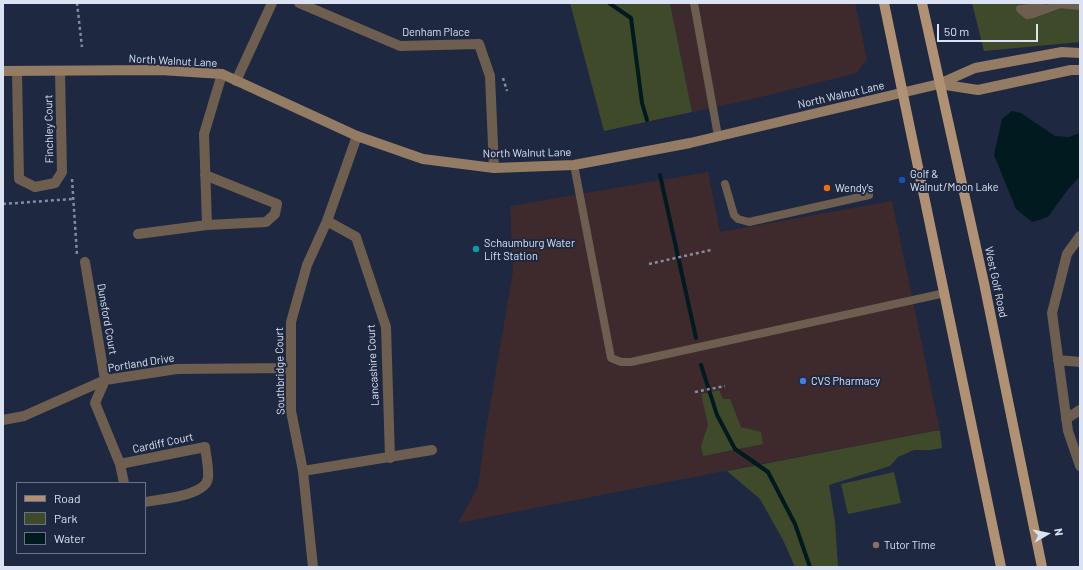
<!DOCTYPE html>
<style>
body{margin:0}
#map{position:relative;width:1083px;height:570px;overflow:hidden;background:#1e2840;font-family:Barlow,sans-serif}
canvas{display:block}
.frame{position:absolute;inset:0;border:4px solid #dbe2f2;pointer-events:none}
.legend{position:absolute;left:16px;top:482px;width:130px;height:72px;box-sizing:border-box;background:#1e2840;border:1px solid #6a7287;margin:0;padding:5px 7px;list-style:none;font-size:12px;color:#dbe2f2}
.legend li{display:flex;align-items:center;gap:8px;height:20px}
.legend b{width:20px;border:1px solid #6a7287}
.north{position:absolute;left:1027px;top:514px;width:40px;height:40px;-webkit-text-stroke:3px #1e2840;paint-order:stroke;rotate:81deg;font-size:11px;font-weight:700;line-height:16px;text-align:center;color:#dbe2f2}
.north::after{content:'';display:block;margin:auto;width:14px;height:18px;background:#dbe2f2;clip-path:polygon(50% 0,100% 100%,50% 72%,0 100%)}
.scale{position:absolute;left:937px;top:24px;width:101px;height:18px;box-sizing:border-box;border:2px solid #dbe2f2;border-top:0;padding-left:5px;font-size:12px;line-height:14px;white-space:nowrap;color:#dbe2f2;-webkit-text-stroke:3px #1e2840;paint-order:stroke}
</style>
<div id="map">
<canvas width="1083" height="570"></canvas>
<div class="frame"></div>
<ul class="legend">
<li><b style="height:5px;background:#b09173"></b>Road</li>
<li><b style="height:11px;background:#3f4a2a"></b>Park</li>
<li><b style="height:11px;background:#001a20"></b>Water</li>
</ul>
<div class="north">N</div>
<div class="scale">50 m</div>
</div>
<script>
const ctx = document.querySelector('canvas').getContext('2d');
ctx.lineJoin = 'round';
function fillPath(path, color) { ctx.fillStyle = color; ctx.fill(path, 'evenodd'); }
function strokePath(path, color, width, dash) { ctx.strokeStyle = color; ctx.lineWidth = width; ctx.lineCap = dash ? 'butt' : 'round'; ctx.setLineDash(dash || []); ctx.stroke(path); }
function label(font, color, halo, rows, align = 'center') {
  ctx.font = font + ' Barlow,sans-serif'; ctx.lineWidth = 4; ctx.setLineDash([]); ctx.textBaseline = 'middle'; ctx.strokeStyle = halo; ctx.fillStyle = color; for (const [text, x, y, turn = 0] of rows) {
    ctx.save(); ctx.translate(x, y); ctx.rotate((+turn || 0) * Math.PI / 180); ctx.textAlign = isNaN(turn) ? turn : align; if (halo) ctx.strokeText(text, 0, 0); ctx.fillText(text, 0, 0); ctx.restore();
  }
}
fillPath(new Path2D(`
 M670 3H855L867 59 857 73 757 98 692 112Z
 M708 172 720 232 892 201 940 431H934L766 463 458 523 478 487 484 441 513 271 510 206Z`), '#3e2a2c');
fillPath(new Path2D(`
 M570 3H670L692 112 604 131Z
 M972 3H1080V42L984 51Z
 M719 390 723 399H730L741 427 761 432 763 444 703 456 701 446 708 425 701 394Z
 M934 431H940L942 448 931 450H914L898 457 890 466 829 485 835 522 838 567H795L783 540 760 499 727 471Z
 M894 472 901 503 848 514 841 484Z`), '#3f4a2a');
fillPath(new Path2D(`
 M1012 111 1021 113 1055 136 1069 137 1080 133V176L1066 192 1048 217 1032 222 1016 209 994 155 1002 119Z`), '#001a20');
strokePath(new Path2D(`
 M609 3 631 18 642 103 647 120
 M660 175 696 338
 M701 365 717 415 735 449 768 472 795 524 810 567`), '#001a20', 4);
strokePath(new Path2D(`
 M77 3 82 47
 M503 78 507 91
 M72 179 77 255
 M3 204 72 199
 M649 264 711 250
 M695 392 725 386`), '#848ca0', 2.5, [3, 3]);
strokePath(new Path2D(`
 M694 3 718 136
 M1027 15 1025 11 1044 8C1035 5 1030 9 1020 9L1027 15 1033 14 1060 4 1080 6
 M574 165 611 358 621 362H631L945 293
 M725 184 734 215 738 219 749 222 869 195`), '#6d5e4f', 8);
strokePath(new Path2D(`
 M299 3 400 46 479 44 490 76 494 168
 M17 72 19 179 35 187 55 183 62 172 60 71
 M236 81 272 3
 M327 221 356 237 386 327 390 458
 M207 225 204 134 222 74
 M138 234 207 225 266 222 275 214 277 204 205 175
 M1080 236 1067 254 1052 313 1068 431 1080 466
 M85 262 105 380 95 403 120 464 124 483
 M1058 360 1080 362
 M1066 419 1080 410
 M3 420 24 416 105 380 177 369 290 368
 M120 464 205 447C206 456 209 468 208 478 206 496 160 499 145 502
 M303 471 432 450
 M313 567 303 471 291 411V322L307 265 327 221 357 136`), '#6d5e4f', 10);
strokePath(new Path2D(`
 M3 71 160 70 222 74 357 136 423 159 494 168 574 165 690 143 939 84 975 68 1062 52 1080 53
 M939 84 978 90 1071 70H1080`), '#937b64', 10);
strokePath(new Path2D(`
 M884 3 1001 567
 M922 3 984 283 1042 567`), '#b09173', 10);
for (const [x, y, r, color] of [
 [902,180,4,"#1a4fb4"],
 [827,188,4,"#e8710a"],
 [476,249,4,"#0f9aa8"],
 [803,381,4,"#3f7fe0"],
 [876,545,4,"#8d6e63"]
]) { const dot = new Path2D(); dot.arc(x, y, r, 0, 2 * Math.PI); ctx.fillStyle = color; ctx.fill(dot); strokePath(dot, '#1e2840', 1.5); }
label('11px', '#dbe2f2', '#1e2840', [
 ["Denham Place",436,32],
 ["North Walnut Lane",173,61,3],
 ["North Walnut Lane",841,95,-13],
 ["Finchley Court",49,129,-91],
 ["North Walnut Lane",527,153,-1],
 ["West Golf Road",996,282,78],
 ["Dunsford Court",107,319,80],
 ["Portland Drive",141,363,-9],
 ["Lancashire Court",373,365,-93],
 ["Southbridge Court",280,371,-91],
 ["Cardiff Court",163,443,-12]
]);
label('11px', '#dbe2f2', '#1e2840', [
 ["Golf &",910,174],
 ["Walnut/Moon Lake",910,187],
 ["Wendy's",835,188],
 ["Schaumburg Water",484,243],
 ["Lift Station",484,256],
 ["CVS Pharmacy",811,381],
 ["Tutor Time",884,545]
], 'left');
</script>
